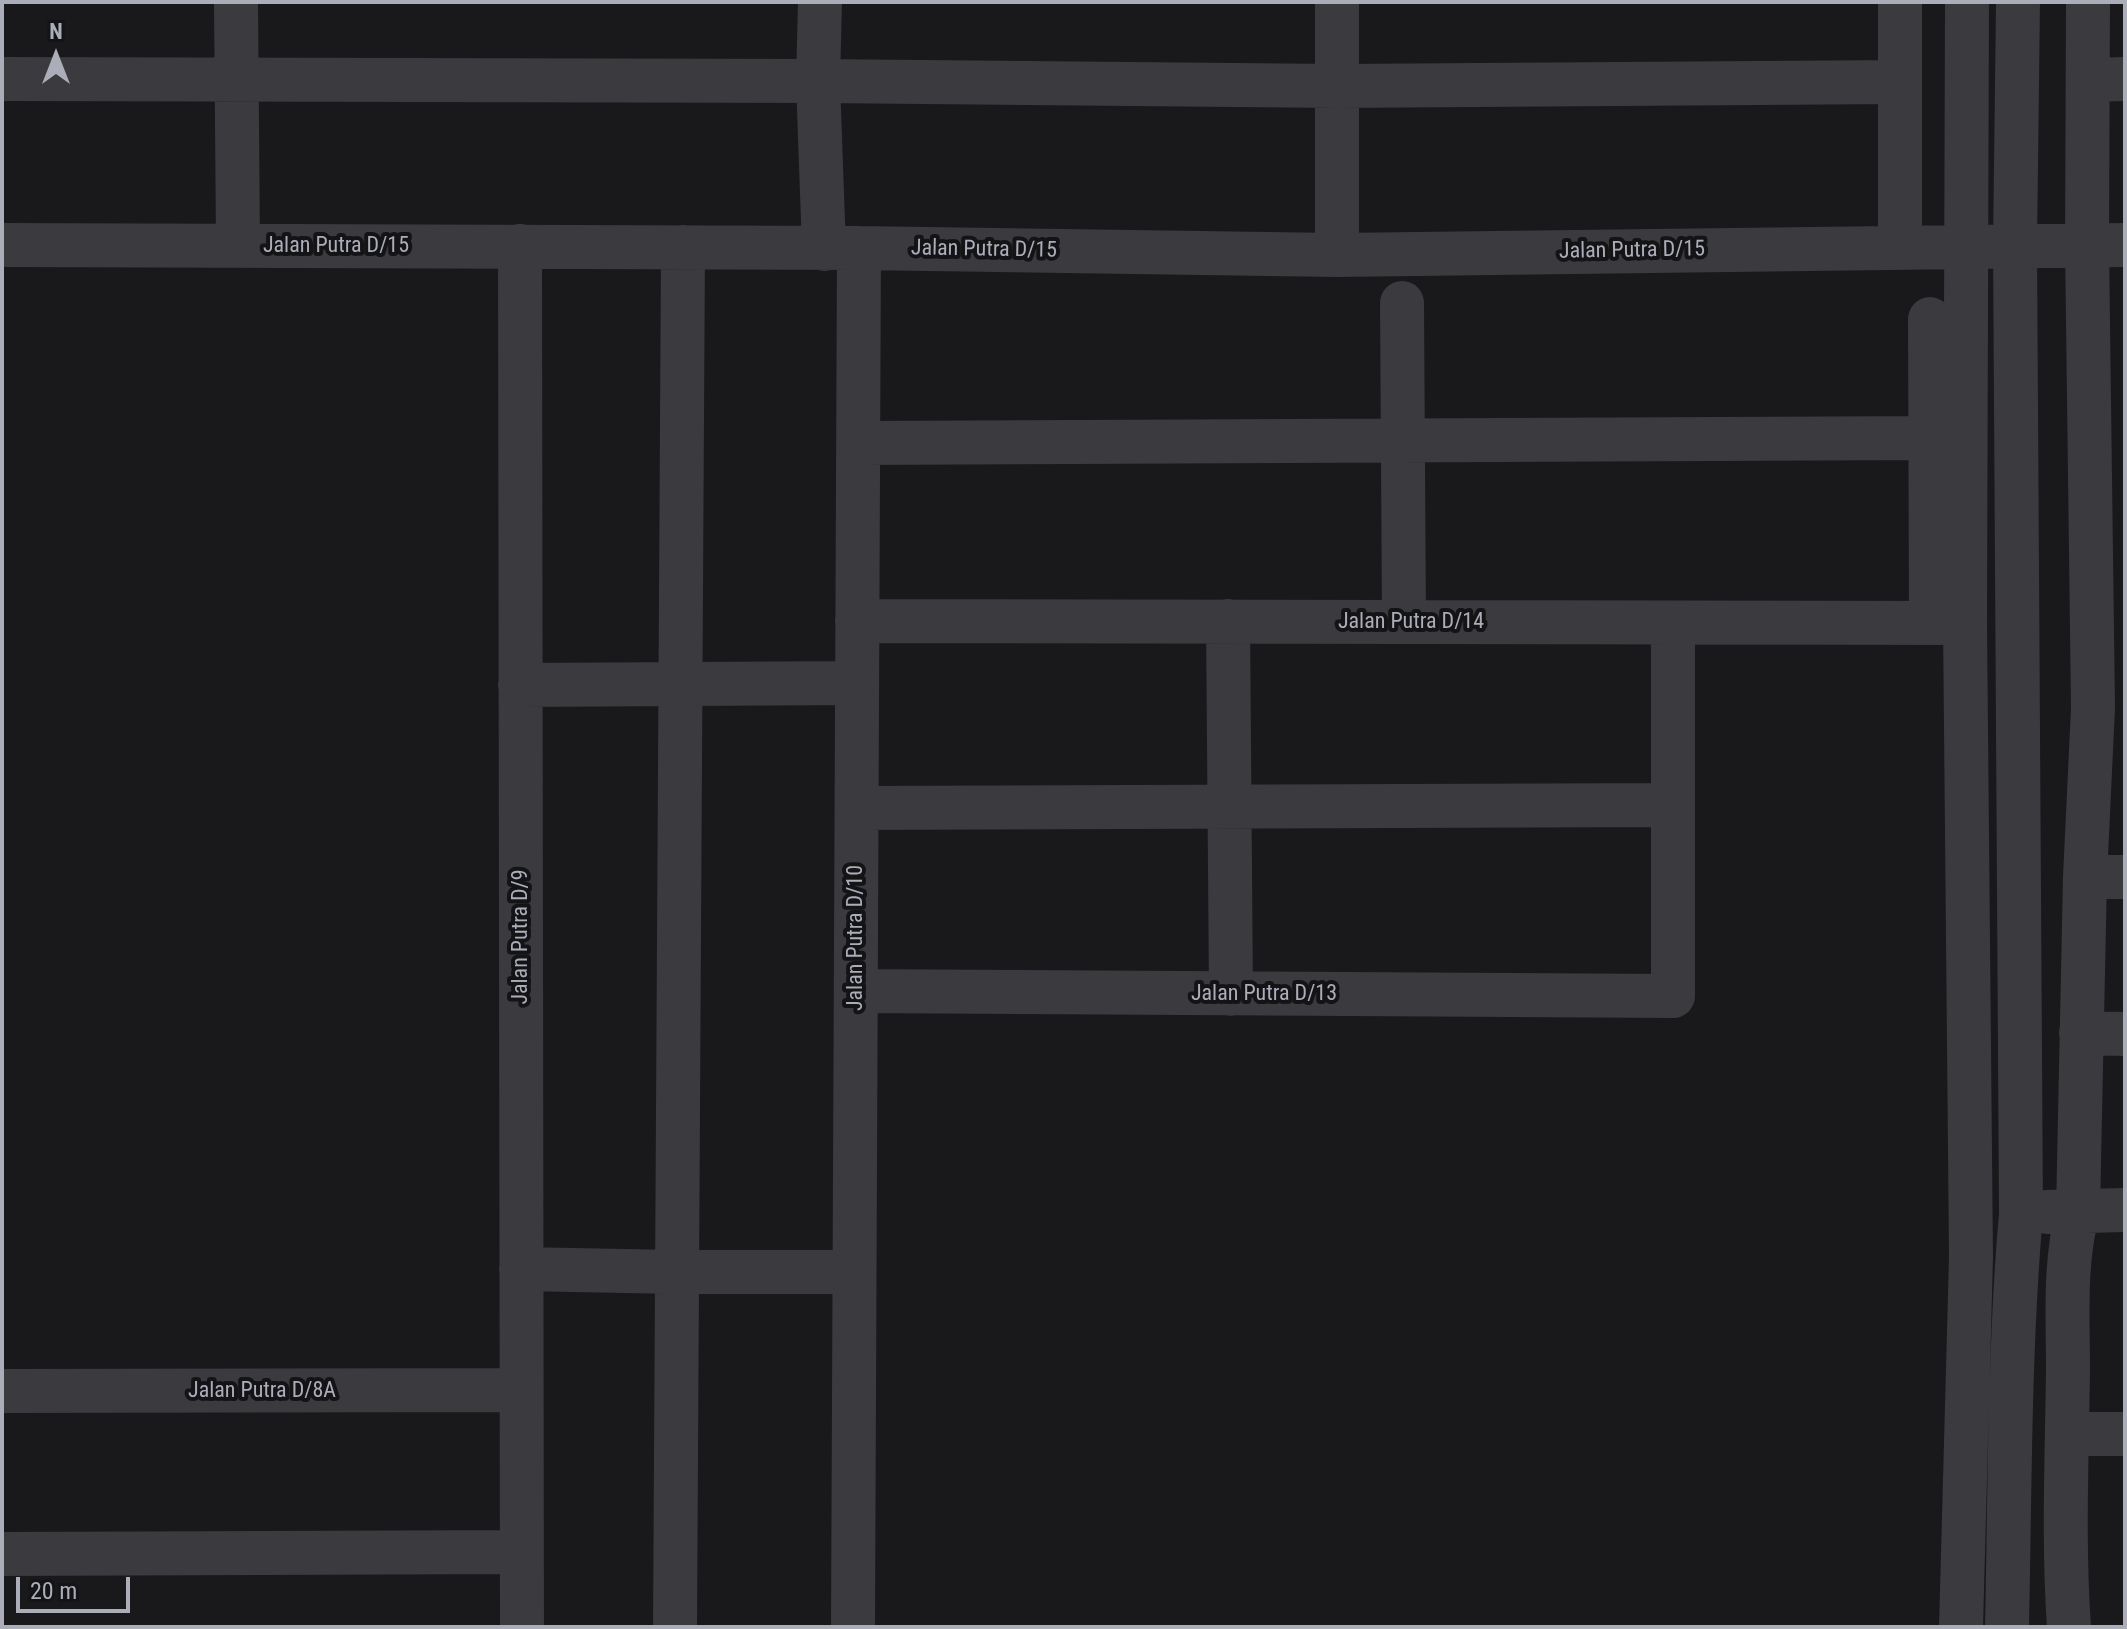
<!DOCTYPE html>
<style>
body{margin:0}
#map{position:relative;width:2127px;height:1629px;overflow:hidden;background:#19181a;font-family:"Roboto Condensed",sans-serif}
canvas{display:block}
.frame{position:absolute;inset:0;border:4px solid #abadb9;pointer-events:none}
.north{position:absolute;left:16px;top:16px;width:80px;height:80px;-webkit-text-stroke:6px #141315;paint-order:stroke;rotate:0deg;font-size:22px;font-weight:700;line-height:32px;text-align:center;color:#abadb9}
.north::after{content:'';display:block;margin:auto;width:28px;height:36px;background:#abadb9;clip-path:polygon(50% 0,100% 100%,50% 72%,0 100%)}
.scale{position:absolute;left:16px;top:1577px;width:114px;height:36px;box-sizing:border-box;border:4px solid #abadb9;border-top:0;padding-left:10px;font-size:24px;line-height:28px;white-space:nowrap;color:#abadb9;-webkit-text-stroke:6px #141315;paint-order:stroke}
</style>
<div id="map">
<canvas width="2127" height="1629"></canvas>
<div class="frame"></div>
<div class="north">N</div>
<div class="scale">20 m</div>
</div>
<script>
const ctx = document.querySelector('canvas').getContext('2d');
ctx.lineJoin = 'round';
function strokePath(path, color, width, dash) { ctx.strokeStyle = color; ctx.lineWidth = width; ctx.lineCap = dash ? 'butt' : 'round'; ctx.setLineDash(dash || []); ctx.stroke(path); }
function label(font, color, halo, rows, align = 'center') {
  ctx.font = font + ' "Roboto Condensed",sans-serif'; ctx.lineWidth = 8; ctx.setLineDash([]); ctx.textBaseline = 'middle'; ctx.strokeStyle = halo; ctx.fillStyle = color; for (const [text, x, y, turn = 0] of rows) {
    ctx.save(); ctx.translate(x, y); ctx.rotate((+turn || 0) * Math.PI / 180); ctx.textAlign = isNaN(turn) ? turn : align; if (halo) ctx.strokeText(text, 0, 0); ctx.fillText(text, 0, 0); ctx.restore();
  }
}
strokePath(new Path2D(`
 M236 2 238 245
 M820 2 818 81 824 249
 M1900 2V247
 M2 79 818 81 1338 86 1899 82
 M2088 80 2125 79
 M2 245 859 248 1337 255 2125 245
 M520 246 522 1627
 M1337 255V2
 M1402 303 1404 622
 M1930 319 1931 623
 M859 443 1930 438
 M857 621 1965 623
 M1228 621 1231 994
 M520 685 857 683
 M857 808 1673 805
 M2085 877H2125
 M856 991 1673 996V623
 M2081 1033 2125 1034
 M2047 1212 2125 1210
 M521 1269 677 1272H854
 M2 1391 521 1390
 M2067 1434H2125
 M2 1554 521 1552
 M675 1627 683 247
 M853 1627 859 248
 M1961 1627 1971 1257 1965 623 1967 2
 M2007 1627C2010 1489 2009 1351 2021 1214L2015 246 2018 2
 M2069 1627C2063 1542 2067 1455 2068 1369 2068 1317 2064 1262 2078 1211L2085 877 2093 708 2087 245 2088 2`), '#3a3a3f', 44);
label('22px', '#abadb9', '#141315', [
 ["Jalan Putra D/15",336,246],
 ["Jalan Putra D/15",984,250,1],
 ["Jalan Putra D/15",1632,251,-1],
 ["Jalan Putra D/14",1411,622],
 ["Jalan Putra D/9",521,937,-90],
 ["Jalan Putra D/10",856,938,-90],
 ["Jalan Putra D/13",1264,994],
 ["Jalan Putra D/8A",262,1391]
]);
</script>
